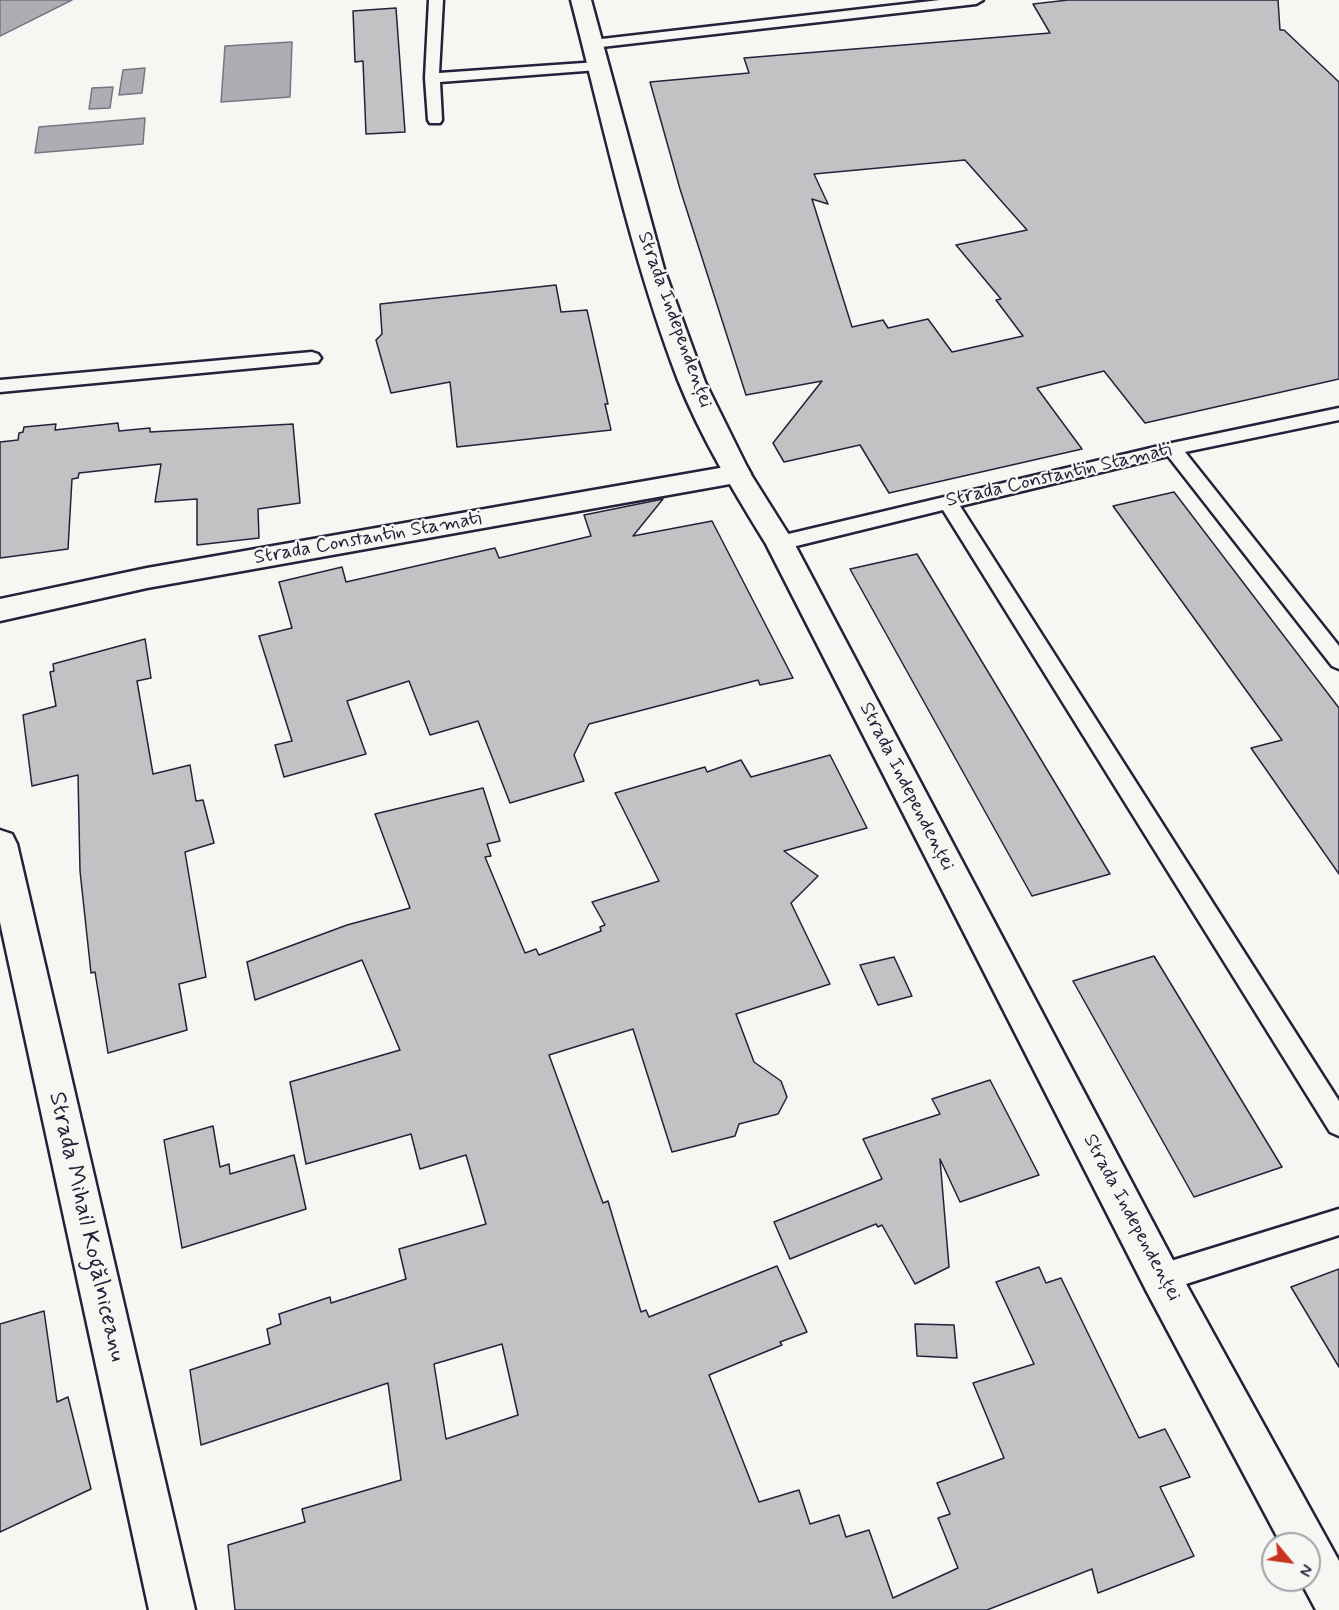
<!DOCTYPE html>
<meta charset="utf-8">
<style>
body{margin:0}
#map{position:relative;width:1339px;height:1610px;overflow:hidden;background:#f6f6f2;font-family:Mynerve,sans-serif}
canvas{display:block}
.north{position:absolute;left:1261px;top:1532px;width:60px;height:60px;box-sizing:border-box;background:#f6f6f2;border:2px solid #a1a1a9;border-radius:50%;rotate:119deg;font-size:16px;font-weight:700;line-height:24px;text-align:center;color:#22223b}
.north::after{content:'';display:block;margin:auto;width:21px;height:27px;background:#c8321e;clip-path:polygon(50% 0,100% 100%,50% 72%,0 100%)}
</style>
<div id="map">
<canvas width="1339" height="1610"></canvas>
<div class="north">N</div>
</div>
<script>
const ctx = document.querySelector('canvas').getContext('2d');
ctx.lineJoin = 'round';
function fillPath(path, color) { ctx.fillStyle = color; ctx.fill(path, 'evenodd'); }
function strokePath(path, color, width, dash) { ctx.strokeStyle = color; ctx.lineWidth = width; ctx.lineCap = dash ? 'butt' : 'round'; ctx.setLineDash(dash || []); ctx.stroke(path); }
function label(font, color, halo, rows, align = 'center') {
  ctx.font = font + ' Mynerve,sans-serif'; ctx.lineWidth = 4.5; ctx.setLineDash([]); ctx.textBaseline = 'middle'; ctx.strokeStyle = halo; ctx.fillStyle = color; for (const [text, x, y, turn = 0] of rows) {
    ctx.save(); ctx.translate(x, y); ctx.rotate((+turn || 0) * Math.PI / 180); ctx.textAlign = isNaN(turn) ? turn : align; if (halo) ctx.strokeText(text, 0, 0); ctx.fillText(text, 0, 0); ctx.restore();
  }
}
const water = new Path2D(`
 M0 0H72L0 36Z
 M292 42 290 97 221 102 225 46Z
 M145 68 142 93 119 95 123 70Z
 M113 87 110 108 89 109 92 88Z
 M145 118 143 144 35 153 39 127Z`);
fillPath(water, '#adadb3');
strokePath(water, '#757583', 1.5);
const building = new Path2D(`
 M1068 0H1278L1280 30H1284L1339 82V379L1145 423 1104 371 1037 388 1082 449 889 493 860 445 784 462 773 443 822 381 746 395 680 189 650 82 749 73 744 58 1050 33 1033 4ZM965 160 1027 230 956 245 1001 299 996 300 1023 336 952 352 928 319 888 328 883 320 852 327 812 199 828 204 814 174Z
 M396 8 405 132 366 134 363 61 355 62 353 11Z
 M556 285 561 312 587 310 608 404H605L611 430 457 447 450 382 391 393 376 340 382 334 380 304Z
 M118 423 119 431 150 428V432L293 424 300 503 258 509 259 538 197 545V499L155 502 161 464 79 473 78 478 72 479 68 549 0 558V442L18 440 19 433 23 432 24 427 56 424 55 430Z
 M1174 492 1339 708V874L1251 748 1282 740 1113 506Z
 M663 499 633 536 712 521 793 678 760 685 758 680 589 724 574 755 584 781 510 803 478 721 430 735 409 681 347 701 366 754 284 777 275 745 292 741 259 636 292 628 279 582 342 567 346 582 495 548 499 558 591 536 584 515Z
 M917 554 1110 874 1032 896 850 569Z
 M145 639 151 678 137 681 153 774 190 765 196 801 203 800 214 843 185 852 206 977 179 984 187 1030 108 1053 95 972 91 973 80 871 78 775 32 786 23 715 56 706 50 672 54 671 53 664Z
 M830 755 867 828 784 851 818 876 791 903 830 984 736 1014 754 1062 781 1081 787 1097 778 1114 739 1124 735 1136 672 1152 633 1029 549 1055 603 1203 608 1201 641 1312 646 1310 649 1317 777 1266 807 1332 780 1342 782 1345 709 1375 759 1502 799 1490 810 1524 839 1515 846 1537 869 1530 893 1598 958 1568 938 1518 950 1514 937 1483 1004 1458 973 1383 1034 1364 996 1282 1039 1267 1046 1283 1061 1278 1139 1438 1165 1429 1190 1477 1160 1487 1194 1556 1098 1593 1092 1569 987 1610H235L228 1545 305 1522 302 1509 401 1480 388 1383 201 1445 190 1370 270 1344 267 1329 281 1324 279 1314 330 1297 331 1303 406 1279 399 1249 486 1224 466 1155 420 1169 411 1134 306 1164 290 1082 400 1050 362 960 255 1000 247 962 347 925 410 908 375 814 483 788 500 841 487 844 491 856 485 857 525 953 536 949 539 955 601 931 600 927 605 925 592 902 659 881 615 793 705 767 707 772 741 760 751 777ZM502 1344 518 1415 446 1439 434 1364Z
 M1154 956 1282 1167 1194 1197 1073 981Z
 M894 957 912 996 878 1005 860 965Z
 M990 1080 1039 1175 960 1202 940 1159 949 1267 915 1284 882 1225 878 1227 876 1224 790 1259 774 1222 882 1179 863 1139 940 1114 932 1099Z
 M213 1126 220 1167 229 1164 230 1174 294 1155 306 1209 182 1248 164 1140Z
 M1339 1269V1367L1291 1287Z
 M44 1311 57 1402 68 1397 91 1489 0 1532V1324Z
 M915 1324 954 1325 957 1358 917 1356Z`);
fillPath(building, '#c2c2c4');
strokePath(building, '#22223b', 1.5);
const lane = new Path2D(`
 M429 0H443L439 73 598 62 605 66 598 70 440 82 442 120 440 123H430L428 120 425 78Z
 M940 0H983L976 4 593 48 586 44 593 40Z
 M312 352 318 354 321 358 318 362 0 392V380Z
 M1339 408V420L1185 452 1339 646V669L1332 666 1168 456 960 506 1339 1101V1136L1330 1132 943 510 780 550 773 548 770 543 773 538 780 536 1172 443Z
 M1339 1209V1235L1161 1292 1151 1288 1147 1278 1151 1268 1161 1264Z`);
const street = new Path2D(`
 M737 465 747 467 751 474 747 481 147 588 0 621V599L147 568Z
 M0 830 12 834 17 844 195 1610H149L0 922Z`);
const secondary = new Path2D(`
 M571 0H591L664 269 705 382 750 473 794 543 1175 1264 1339 1561V1610H1316L1300 1580H1309V1544H1281L1147 1292 766 544C734 492 701 438 678 380 631 257 604 127 571 0Z`);
strokePath(lane, '#22223b', 5);
strokePath(street, '#22223b', 5);
strokePath(secondary, '#22223b', 5);
fillPath(lane, '#f6f6f2');
fillPath(street, '#f6f6f2');
fillPath(secondary, '#f6f6f2');
label('20px', '#22223b', '#f6f6f2', [
 ["Strada Independenței",674,320,70],
 ["Strada Constantin Stamati",1059,476,-13],
 ["Strada Constantin Stamati",368,539,-10],
 ["Strada Independenței",906,787,63],
 ["Strada Independenței",1131,1218,62]
]);
label('24px', '#22223b', '#f6f6f2', [
 ["Strada Mihail Kogălniceanu",86,1227,77]
]);
</script>
